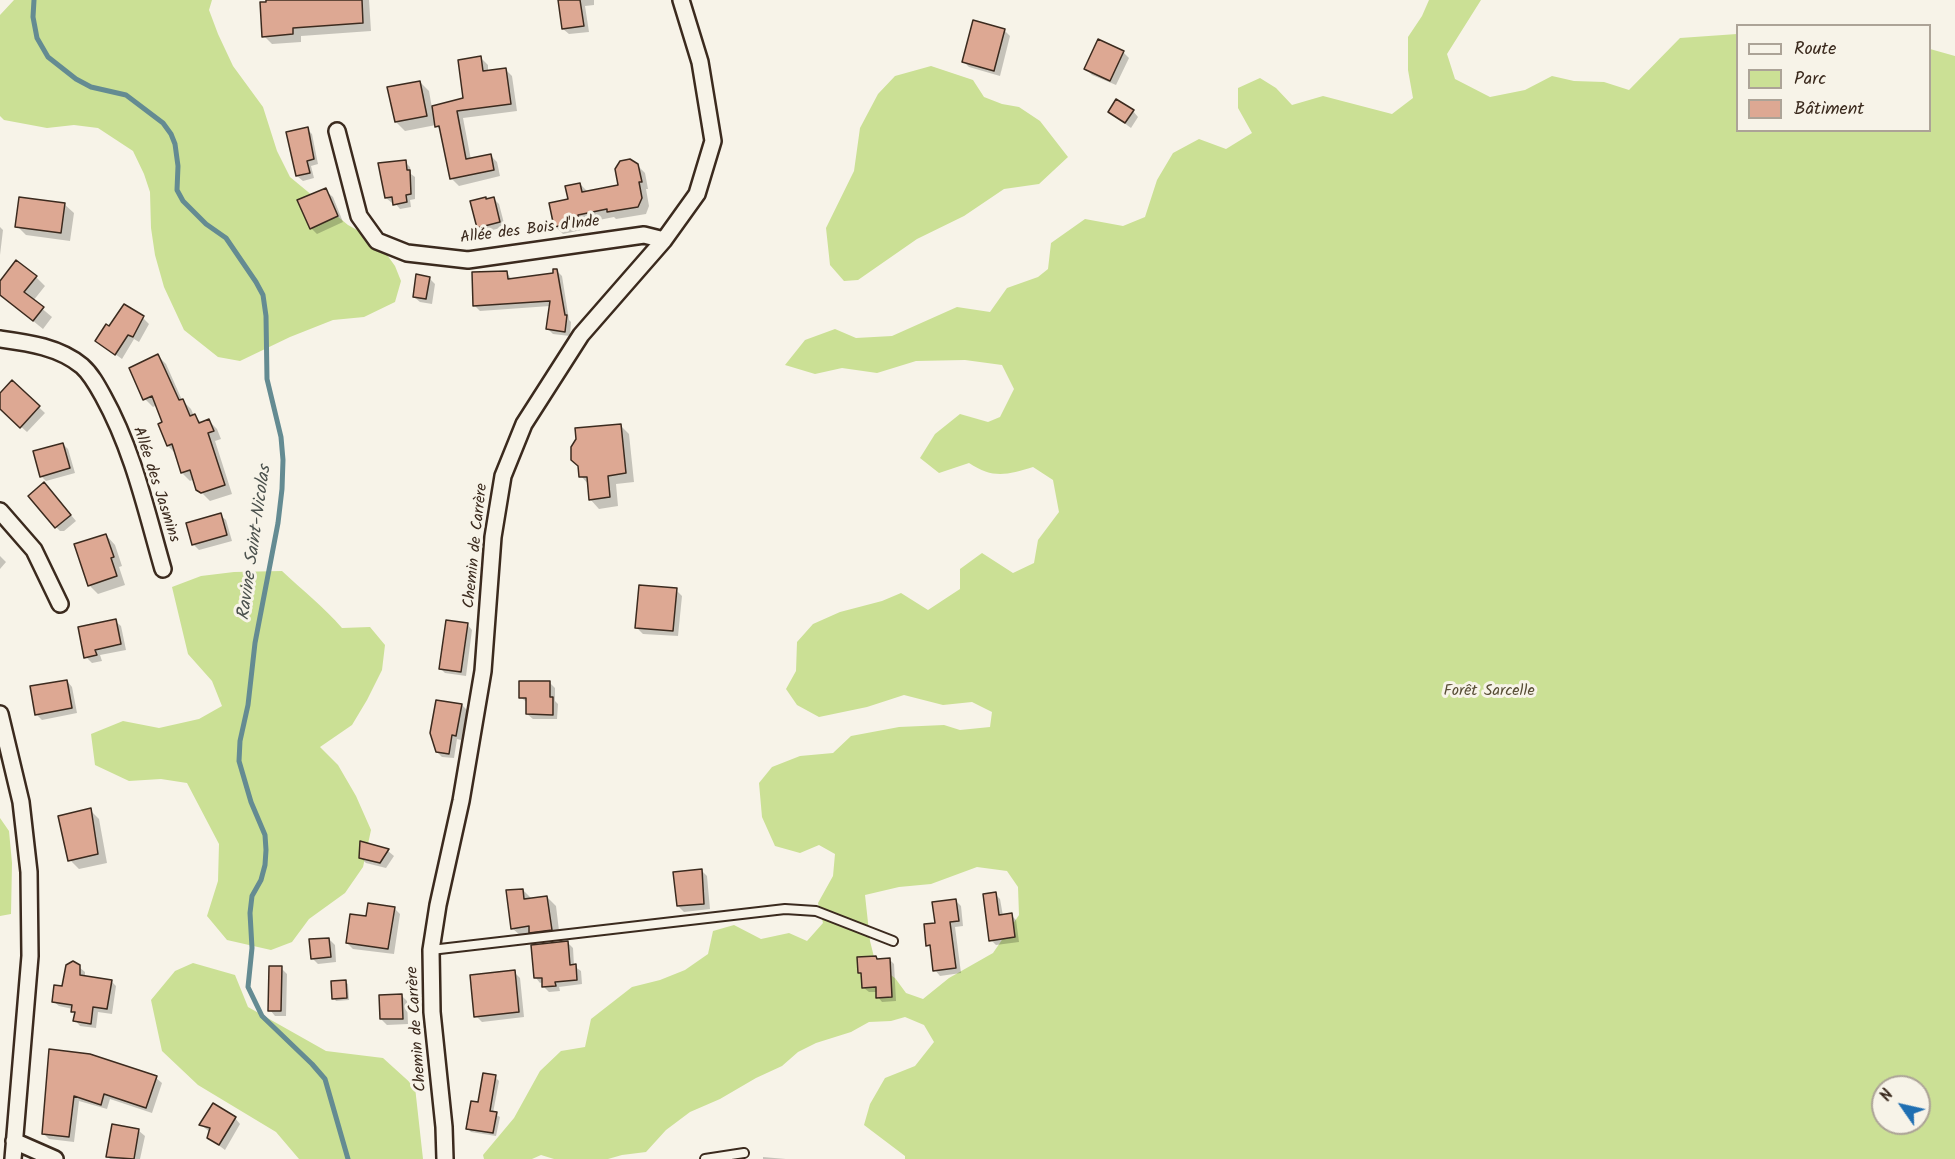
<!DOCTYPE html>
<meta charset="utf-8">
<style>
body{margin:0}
#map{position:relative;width:1955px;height:1159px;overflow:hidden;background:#f7f3e8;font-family:Kalam,sans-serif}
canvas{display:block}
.legend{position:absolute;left:1736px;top:24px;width:195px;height:108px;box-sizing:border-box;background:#f7f3e8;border:2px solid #aca397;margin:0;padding:8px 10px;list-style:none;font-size:18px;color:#3b2a1e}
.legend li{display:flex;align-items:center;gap:12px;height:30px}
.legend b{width:30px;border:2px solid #aca397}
.north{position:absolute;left:1871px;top:1075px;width:60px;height:60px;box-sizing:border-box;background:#f7f3e8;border:2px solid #aca397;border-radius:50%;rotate:304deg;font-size:16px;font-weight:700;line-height:24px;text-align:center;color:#3b2a1e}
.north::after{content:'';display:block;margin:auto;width:21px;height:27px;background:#1f6fb2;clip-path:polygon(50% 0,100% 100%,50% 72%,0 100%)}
</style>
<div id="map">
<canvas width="1955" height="1159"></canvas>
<ul class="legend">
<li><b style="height:8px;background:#f7f3e8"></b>Route</li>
<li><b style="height:16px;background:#cbe095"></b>Parc</li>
<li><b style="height:16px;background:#dda893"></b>Bâtiment</li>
</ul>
<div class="north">N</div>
</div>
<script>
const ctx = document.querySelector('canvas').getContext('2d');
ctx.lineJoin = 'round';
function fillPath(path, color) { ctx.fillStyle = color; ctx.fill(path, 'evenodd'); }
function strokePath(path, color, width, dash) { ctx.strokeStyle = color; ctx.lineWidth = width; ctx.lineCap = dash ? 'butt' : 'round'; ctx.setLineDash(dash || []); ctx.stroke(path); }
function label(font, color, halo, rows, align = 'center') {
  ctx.font = font + ' Kalam,sans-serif'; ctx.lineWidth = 6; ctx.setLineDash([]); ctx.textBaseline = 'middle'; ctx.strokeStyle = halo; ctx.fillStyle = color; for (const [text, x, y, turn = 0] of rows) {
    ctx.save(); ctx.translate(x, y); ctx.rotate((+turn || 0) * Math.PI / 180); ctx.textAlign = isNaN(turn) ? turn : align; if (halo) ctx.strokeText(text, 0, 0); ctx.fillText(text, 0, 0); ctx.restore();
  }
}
fillPath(new Path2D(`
 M14 0H212L209 10 218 34 233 66 263 107 277 151 290 177 348 225 377 241 395 266 401 281 395 302 364 317 333 320 290 337 240 361 218 357 184 330 164 287 155 255 151 228 150 192 144 174 133 151 98 128 74 125 47 128 4 120 0 116V15Z
 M1429 0H1481L1447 54 1455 79 1490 97 1525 90 1552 76 1574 81 1604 82 1629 90 1680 38 1737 34 1738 130H1930V49L1955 56V1159H905V1156L864 1125 870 1104 885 1078 915 1066 934 1042 924 1025 905 1017 891 1021 869 1022 851 1032 816 1043 798 1052 782 1066 756 1078 720 1099 690 1112 666 1130 646 1152 622 1155 608 1159H554L541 1155 532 1159H484L483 1155 514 1118 540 1071 561 1051 585 1047 591 1019 632 987 660 980 685 970 708 954 713 931 734 925 761 939 789 933 807 941 823 923 818 903 833 876 835 854 819 845 800 853 775 846 762 817 759 783 772 767 800 756 833 753 851 736 899 727 944 725 960 730 990 727 992 712 972 702 943 705 904 695 867 707 819 717 797 705 786 689 796 671 797 642 813 624 840 612 882 601 901 593 928 610 960 589V569L982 553 1013 573 1034 563 1038 540 1059 512 1053 480 1033 467C1007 475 993 479 969 463L939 473 920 458 935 434 960 414 988 422 1000 417 1014 389 1002 365 965 360 916 361 877 373 842 368 815 374 785 365 805 340 835 329 856 338 892 336 957 307 990 312 1007 288 1038 277 1048 269 1051 243 1085 219 1123 226 1145 217 1157 180 1173 153 1199 139 1226 149 1252 133 1238 108V88L1260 78 1276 88 1292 105 1323 96 1392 114 1413 98 1408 70V37L1422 16ZM977 867 1007 871 1018 887 1019 915 993 953 949 978 923 999 906 993 895 978 876 965 870 941 865 895 899 887 931 884ZM1883 1087H1919V1123H1883Z
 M931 66 973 80 984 97 1002 104 1019 107 1040 121 1068 157 1039 184 1004 189 964 216 917 239 858 280 844 281 830 265 826 228 854 171 860 128 878 94 895 76Z
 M282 571C302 590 324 607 342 628L370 627 385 645 382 670 367 700 352 725 320 747 338 765 356 796 371 830 363 867 345 893 309 919 292 942 271 950 227 940 207 916 218 881 219 844 187 783 161 779 129 781 95 765 91 734 123 721 159 728 199 719 222 706 212 681 188 654 172 587 201 576 234 572Z
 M0 818 9 831 12 863 11 914 0 916Z
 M193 963 235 975 248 1007 326 1051 383 1058 415 1087 423 1159H299L276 1132 198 1085 162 1051 151 1000 175 971Z`), '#cbe095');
fillPath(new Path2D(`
 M267 0H369L371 31 301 36V42L272 44 264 36Z
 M560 0H594V5L585 6 589 32 569 34 563 29Z
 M1004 30 1010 36 1000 76 969 67 963 61Z
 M1123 52 1129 58 1116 85 1092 75 1086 69Z
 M481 58 488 65V71L505 69 512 76 517 111 463 118 471 160 490 155 497 162 500 176 459 186 452 179 442 132 436 125 405 131 396 122 420 82 429 91 432 108 464 99Z
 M1133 111 1138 117 1131 128 1109 112Z
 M307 129 312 134 318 164 311 166 314 178 303 181 297 176Z
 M405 162 410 167 411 174 415 177V199L410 200 411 207 400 209 394 202 392 203 386 198Z
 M637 165 645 173 648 189H646L649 206 646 214 616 219 614 217 584 223 586 229 563 234 555 226 580 184 588 192 619 186Z
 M326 191 333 197 343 222 317 234 311 228Z
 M485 198 487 200 493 198 499 204 505 227 484 232 479 227Z
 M64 204 74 213 70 241 26 235 17 226Z
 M0 227 3 230 0 255Z
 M556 270 562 276 569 320 571 322 570 336 553 334 548 329 550 306 480 311 474 305 507 273 512 280 554 274Z
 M36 277 45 286 33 301 52 317 43 329 0 294V284Z
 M429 278 435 284 432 304 420 302 414 297Z
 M124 306 143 318 149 324 139 342 134 339 122 359 97 341 109 328Z
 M158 356 166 364 182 400 191 409 194 416 202 423 209 421 217 429 221 439 215 441 232 494 210 501 198 489 195 479 190 481 182 473 177 455 168 446 164 423 157 405 153 407 145 399Z
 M12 382 45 413 27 432 0 408V395Z
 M620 425 629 434 634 482 616 484 618 506 599 509 590 499 589 485 581 476Z
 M63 444 68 449 75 473 46 481 41 476Z
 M50 490 76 521 64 531H60L54 525Z
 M220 515 226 520 232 541 199 550 193 544Z
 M106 535 115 545 122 566 119 567 125 585 98 594 89 585Z
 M0 556 6 562 0 569Z
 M676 590 682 596 678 636 643 634 637 628Z
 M115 621 121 626 126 650 100 655 102 661 92 663 86 657Z
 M467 624 472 630 466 676 445 673 440 668Z
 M67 681 72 687 77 713 42 720 36 714Z
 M550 683 555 688V701L558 704 557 719H533L527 714 528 703 520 697Z
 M462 705 467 710 461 740 457 739 454 758 442 757 437 752Z
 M90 810 99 819 107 863 79 869 70 860Z
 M388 851 394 856 386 868 366 863 360 857Z
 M701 870 707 876 710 909 684 912 678 906Z
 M523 890 532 899 547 897 556 906 560 939 522 937 512 928Z
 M995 894 1000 899 1003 916 1011 915 1016 920 1019 942 996 945 991 940Z
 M955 900 961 906 963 926 955 927 961 973 940 976 935 970 932 949 928 945 937 924Z
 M394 908 400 914 394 954 353 949 347 943Z
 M329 939 335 945 336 962 318 964 312 958Z
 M568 943 573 948 574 966 581 971 582 984 559 987 560 991 549 992 544 987 543 982 540 983 536 978Z
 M876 957 878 960 889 959 894 964 896 1001 882 1002 878 997 877 992H869L864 988 863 976 860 972Z
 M79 967 85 972V977L111 981 116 986 112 1014 98 1012 96 1028 80 1026 75 1020 76 1014 73 1011V1009L59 1006 53 1001Z
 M281 968 287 974 286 1016H275L270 1010Z
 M514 972 520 978 524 1017 482 1022 476 1016Z
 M345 982 348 984 349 1000 336 1001 334 998Z
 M401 995 407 1001 408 1024 387 1025 381 1019Z
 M50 1051 156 1078 162 1083 152 1113 110 1099 107 1109 79 1101 74 1142 49 1139 43 1133Z
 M495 1077 499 1081 493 1113 500 1117 496 1136 471 1132 467 1128 479 1103Z
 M235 1118 240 1124 225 1150 209 1138 210 1132 201 1125Z
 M139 1131 145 1136 140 1159H110L108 1157Z
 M763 1157 786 1159H763Z`), '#0003');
strokePath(new Path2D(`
 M34 0 33 17 37 38 48 57 76 79 91 87 126 95 163 123 171 134 175 144 178 166 177 190 183 201 206 224 226 238 256 282 263 295 266 316 267 379 281 437 283 460 282 489 278 523 255 643 248 705 240 741 239 761 251 802 265 835 266 850 265 865 261 880 252 896 250 913 252 948 248 987 262 1016 312 1064 325 1079 348 1159`), '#648b92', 5);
const building = new Path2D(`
 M266 0H362L363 23 293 28V34L262 37 260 2H266Z
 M558 0H580L584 26 562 29Z
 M973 20 1005 29 994 71 962 62Z
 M1098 39 1124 51 1110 81 1084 69Z
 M481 56 483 71 506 68 511 104 457 111 466 159 491 154 494 170 450 179 439 126 435 127 432 106 463 98 458 60Z
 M420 81 427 116 395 122 387 87Z
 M1116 99 1134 110 1125 123 1108 112Z
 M308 127 314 159 307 161 310 173 296 176 286 132Z
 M630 159 638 164 642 182H639L642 198 638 207 607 212V209L578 215 579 222 554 227 549 203 568 199 565 186 580 183 582 192 618 185 615 169 620 161Z
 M406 160 407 170H410L411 194 406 195 407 202 393 205 392 197 385 198 378 163Z
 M326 188 338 216 310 229 297 200Z
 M19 197 65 203 61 233 15 227Z
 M486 197V199L494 197 500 222 477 228 470 201Z
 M16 260 37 276 24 292 44 307 33 321 0 295V281Z
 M553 269H557L565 315H567L565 332 546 329 550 301 473 306 472 272 507 271 508 279 553 273Z
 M416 274 430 277 426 299 413 297Z
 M124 304 144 316 133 337 128 335 115 355 95 341 106 324 109 326Z
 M158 354 179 400 183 399 190 416 195 414 199 423 209 419 214 431 208 433 225 485 201 493 196 490 190 470 181 473 172 444 167 446 158 424 162 422 152 396 143 400 129 368Z
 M12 380 40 406 20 428 0 409V393Z
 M621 424 626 473 608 476 610 497 589 500 587 477H579L578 466 571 460V447L576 439 575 428Z
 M63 443 70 468 40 477 33 451Z
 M44 482 71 515 55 528 28 496Z
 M221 513 227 535 192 545 186 523Z
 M106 534 114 557 111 558 117 576 88 586 74 544Z
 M639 585 677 588 673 631 635 628Z
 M116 619 121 644 95 650 97 655 84 658 78 627Z
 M446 620 468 623 461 672 439 669Z
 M67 680 72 708 35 715 30 686Z
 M519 681H550V697H553V715L526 714V698H519Z
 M436 700 462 704 456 736 452 735 449 754 436 752 430 733Z
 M91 808 98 854 68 861 58 816Z
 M360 841 389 849 380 863 359 858Z
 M702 869 704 904 677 906 673 872Z
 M523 889 524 899 547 896 552 930 529 933V926L511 929 506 890Z
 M996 892 999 915 1012 913 1015 937 989 941 983 894Z
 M956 899 959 921 950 922 956 968 933 971 930 945 926 946 924 924 935 923 932 902Z
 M368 903 395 907 388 949 346 943 350 914 366 916Z
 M329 938 331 957 311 959 309 939Z
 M568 941 570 965 576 964 577 980 555 982 556 986 542 987V978H534L531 945Z
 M876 956 877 959 890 958 892 997 876 998V987L862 988 861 973H858L857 957Z
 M73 961 80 965V975L112 980 107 1009 93 1007 91 1024 73 1021 75 1012H71L72 1005 52 1002 54 985 62 986 66 965Z
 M269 966H282L281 1011H268Z
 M515 970 519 1012 474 1017 470 975Z
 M346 980 347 998 332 999 331 981Z
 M402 994 403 1019H380L379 995Z
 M49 1049 90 1054 157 1076 146 1108 104 1094 101 1105 74 1096 69 1137 42 1134Z
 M483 1073 496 1075 490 1111 497 1112 493 1133 466 1129 471 1101 478 1102Z
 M213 1103 236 1117 219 1145 207 1138 210 1128 199 1125Z
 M112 1124 139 1129 134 1159 106 1157Z`);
fillPath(building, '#dda893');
strokePath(building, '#3b2a1e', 1.5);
const lane = new Path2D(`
 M431 950 785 909 816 911 893 941
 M705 1159 744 1153`);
const street = new Path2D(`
 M337 131 359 216 377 241 407 253 468 260 644 235 664 240
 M0 339C29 343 59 347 82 366 91 374 97 385 103 396 133 450 146 510 163 569
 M0 511 34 550 60 604
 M0 714 21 802 29 872 30 956 13 1159
 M14 1141 55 1159
 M445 1159 444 1127 432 1012 431 950 438 905 461 801 483 671 493 537 503 476 524 424 581 335 664 240 697 194 713 141 700 62 681 0`);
strokePath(lane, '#3b2a1e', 12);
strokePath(street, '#3b2a1e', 20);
strokePath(lane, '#f7f3e8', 8);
strokePath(street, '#f7f3e8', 15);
label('16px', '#3b2a1e', '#f7f3e8', [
 ["Allée des Bois d'Inde",530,231,-7],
 ["Allée des Jasmins",155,485,72],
 ["Chemin de Carrère",477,546,-84],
 ["Chemin de Carrère",418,1029,-94]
]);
label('16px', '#584e36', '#f7f3e8', [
 ["Forêt Sarcelle",1489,692]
]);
label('italic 18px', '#4c524e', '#f7f3e8', [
 ["Ravine Saint-Nicolas",256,543,-82]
]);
</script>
